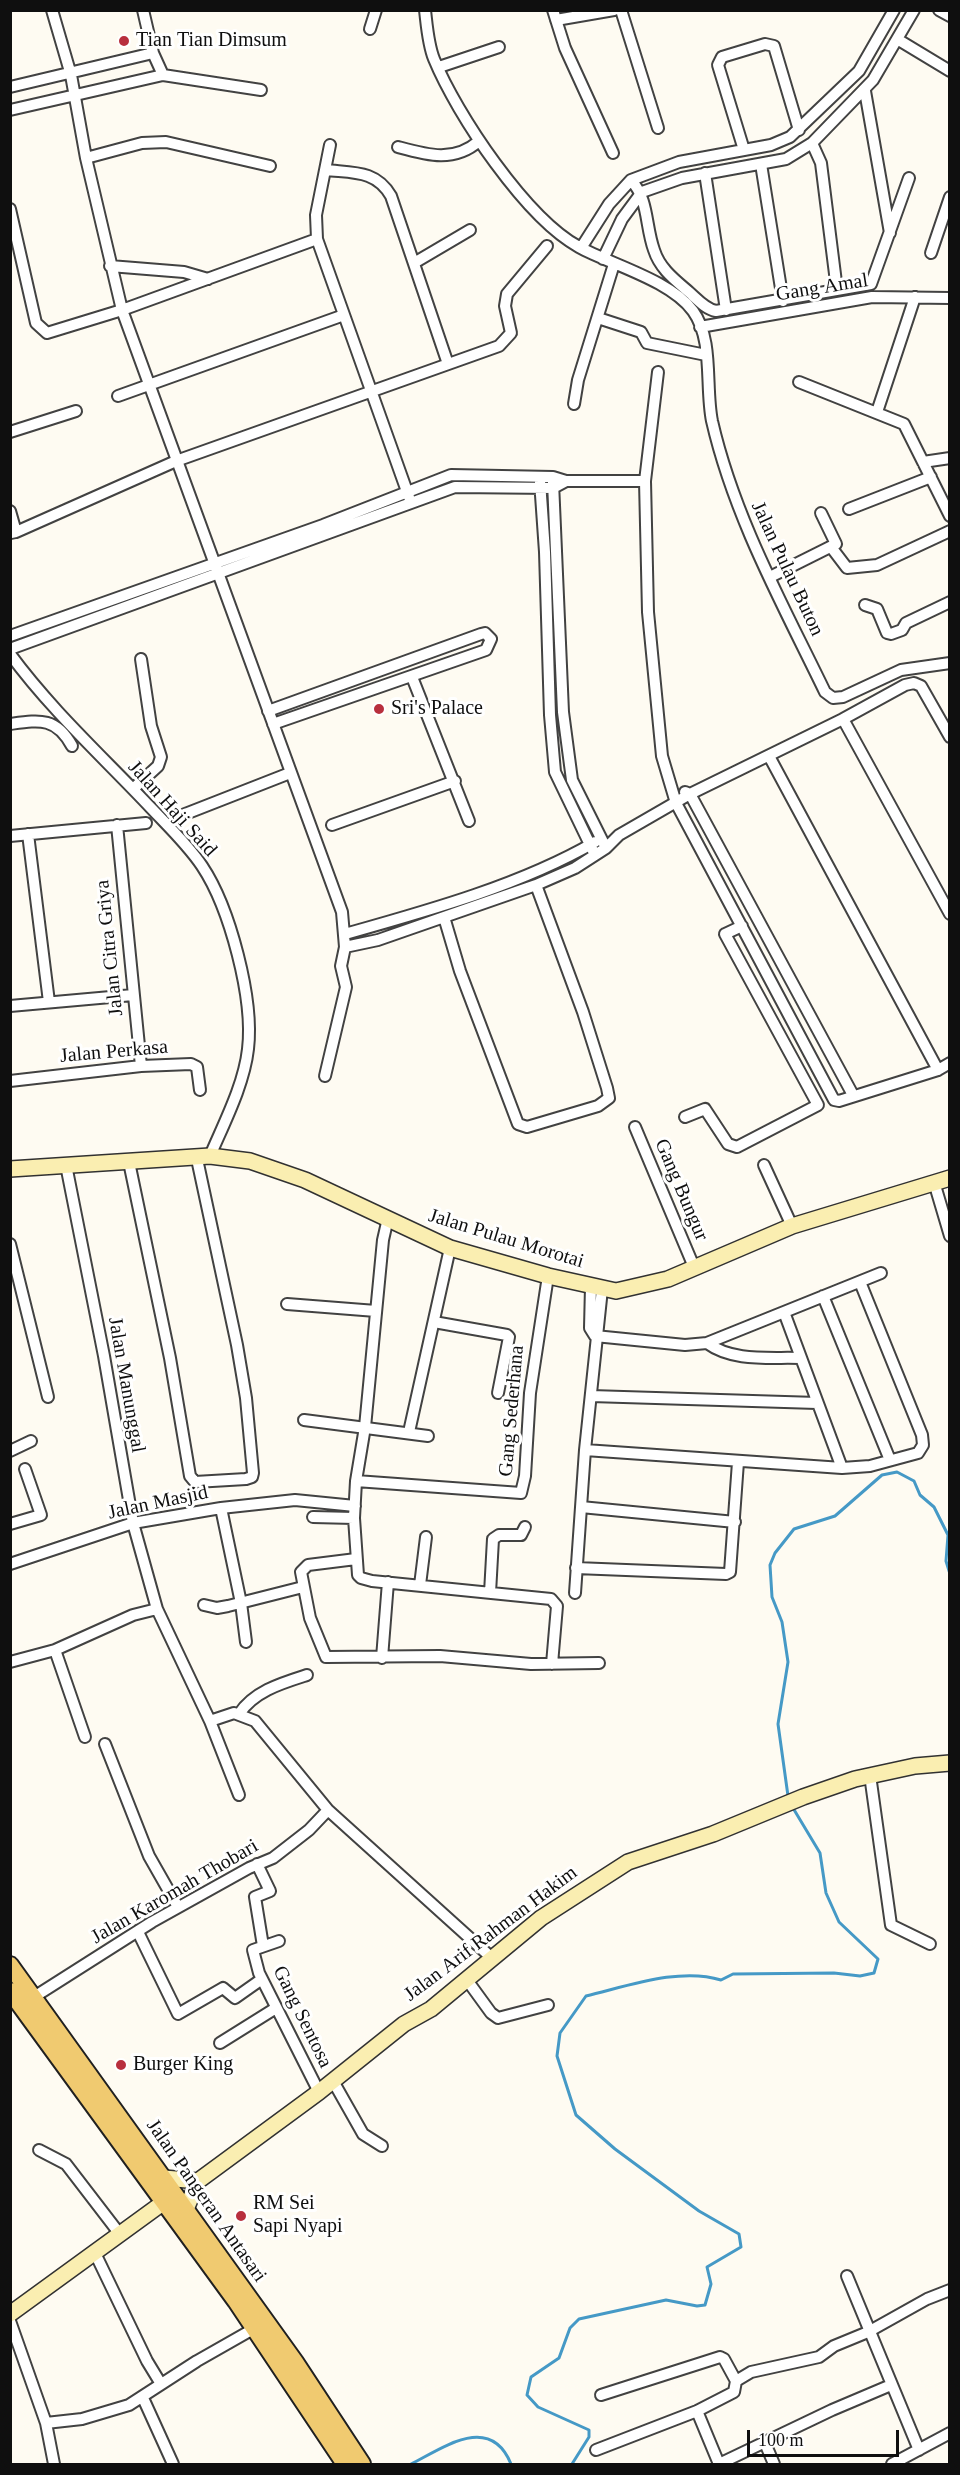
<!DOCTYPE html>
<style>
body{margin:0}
#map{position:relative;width:960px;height:2475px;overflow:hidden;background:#fefbf2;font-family:Georgia,serif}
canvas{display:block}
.frame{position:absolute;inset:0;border:12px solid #0f0f0f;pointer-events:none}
.scale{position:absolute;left:747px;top:2430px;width:152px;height:27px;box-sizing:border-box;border:3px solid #0f0f0f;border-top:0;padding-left:8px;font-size:18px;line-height:21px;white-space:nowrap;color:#0f0f0f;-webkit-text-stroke:4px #fff;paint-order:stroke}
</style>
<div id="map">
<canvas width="960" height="2475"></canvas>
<div class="frame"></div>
<div class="scale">100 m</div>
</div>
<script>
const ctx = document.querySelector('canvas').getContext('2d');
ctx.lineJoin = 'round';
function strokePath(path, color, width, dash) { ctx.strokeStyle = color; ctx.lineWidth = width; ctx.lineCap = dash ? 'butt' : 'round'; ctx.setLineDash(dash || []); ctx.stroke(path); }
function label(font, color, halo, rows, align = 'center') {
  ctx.font = font + ' Georgia,serif'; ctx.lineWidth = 6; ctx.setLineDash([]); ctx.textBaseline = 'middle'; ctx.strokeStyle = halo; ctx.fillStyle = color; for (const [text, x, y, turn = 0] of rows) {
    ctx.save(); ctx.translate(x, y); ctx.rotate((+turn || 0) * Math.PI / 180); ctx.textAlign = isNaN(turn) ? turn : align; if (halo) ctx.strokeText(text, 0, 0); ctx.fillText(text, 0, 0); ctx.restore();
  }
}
strokePath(new Path2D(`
 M788 1796 778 1724 788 1662 782 1622 772 1597 770 1565 775 1553 794 1529 835 1516 882 1475 897 1472 914 1481 920 1495 934 1507 948 1535 946 1561 950 1574
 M411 2464C443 2448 490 2413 511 2464
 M572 2464 589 2437V2430L538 2407 527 2395 531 2377 559 2358 570 2328 579 2319 666 2300 697 2306 705 2305 711 2284 707 2267 741 2247 739 2234 699 2211 615 2149 576 2115 557 2056 560 2033 586 1996C628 1986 680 1967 721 1980L733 1974 834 1973 860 1976 874 1973 878 1959 839 1922 826 1893 820 1853 793 1808`), '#4599c6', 3);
const street = new Path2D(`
 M52 10 71 75 86 158 122 310 342 912 345 947 341 966 346 987 325 1076
 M143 10 153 53
 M425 10C427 27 428 44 434 59 457 115 526 218 579 247 612 265 670 280 693 311 714 340 705 387 712 421 734 517 783 605 825 692L833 698 843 697 901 670 950 663
 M553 10 565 48 613 153
 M621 10 658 128
 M939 10 950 16
 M556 20 614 10
 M370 29 376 10
 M897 39 950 71
 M439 67 499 47
 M10 87 153 53 163 75 261 90
 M865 91 890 233
 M10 110 163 75
 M812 143 821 163 837 290
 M330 145 316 215 317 239 409 497
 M398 147C427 155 454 163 479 141
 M744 150 718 65 722 57 765 44 774 46 799 130
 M86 158 142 143 166 142 270 166
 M761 164 783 301
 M326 170C353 173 376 170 391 196L448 364
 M705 173 726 310
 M631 180C649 200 645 225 654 250 660 269 675 280 689 292 697 299 705 309 716 311L871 284 909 178
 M10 209 36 323 47 333 122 310 317 239
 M581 248 609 204 631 180 679 162 771 145 790 137 859 71 894 10
 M931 253 950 197
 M603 259 622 219 642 192 682 178 786 159 812 143 873 80 914 10
 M414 263 470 230
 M110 266 184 272 208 279
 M598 318 641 332 647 343 706 355
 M700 327 872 297 950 298
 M658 372 645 481 648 612 662 756 676 803 834 1100 839 1101 938 1070 950 1063
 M799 382 904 424 950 516
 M118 396 344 315
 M574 404 578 380 614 264
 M877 412 915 297
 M10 432 76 411
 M923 462 950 458
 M540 481 545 552 550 715 555 772 595 855
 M553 482 563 712 572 780 606 848
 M849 509 931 477
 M10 511 16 532 11 533
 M16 532 176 461 499 346 511 333 505 306 507 294 547 246
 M831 547 847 568 877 565 950 531
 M770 577 836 544 821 513
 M865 605 877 609 887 633 891 634 902 630 906 623 950 602
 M10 636 323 525 451 475 553 477 566 481H645
 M10 649 455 487 553 488 566 481
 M10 654C52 711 103 757 151 808 169 827 188 845 202 866 230 908 254 999 248 1049 244 1085 224 1123 210 1156
 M412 677 469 821
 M268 711 481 634 485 633 491 639 486 650 273 724
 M843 719 950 914
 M10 724C40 720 56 717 72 746
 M769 756 938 1070
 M133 789 158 766 161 757 151 726 141 659
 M685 792 690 794 853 1095
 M175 818 290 773
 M117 825 141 1066
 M332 825 455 781
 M28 834 49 1002
 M10 836 146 823
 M444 917 460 971 518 1124 527 1127 598 1106 609 1098 607 1088 583 1012 536 885
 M345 934C427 911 521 885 595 842
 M345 947 378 940 536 885 575 868 606 848 619 835 690 794 843 719 905 685 914 683 921 686 950 737
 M10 1006 133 995
 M10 1081 141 1066 191 1064 197 1067 200 1090
 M685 1117 705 1109 728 1144 737 1147 818 1105 725 934 742 926
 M635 1127 694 1267
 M129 1162 170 1358 190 1476 195 1482 246 1479 252 1477 253 1473 246 1398 237 1345 197 1159
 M66 1165 104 1356 133 1523 157 1609 210 1721 239 1795
 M764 1165 792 1226
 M934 1182 950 1236
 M388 1218 383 1240 365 1427 356 1481 354 1518 358 1575 361 1578 372 1581 551 1599 557 1606 552 1664
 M10 1244 48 1397
 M591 1286 590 1328 595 1336 685 1345 707 1343 881 1273
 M823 1296 890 1460
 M287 1304 376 1311
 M784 1312 842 1468
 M434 1322 507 1335 509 1337 498 1393
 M707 1343C733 1362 769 1357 800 1358
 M591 1396 817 1403
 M304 1420 428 1436
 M409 1432 450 1248
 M585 1450 842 1468 870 1466 918 1453 923 1445 922 1435 860 1282
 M10 1451 31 1441
 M356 1481 521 1493 525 1476 530 1393 548 1276
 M581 1507 735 1522
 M221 1508 241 1603 246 1642
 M313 1517 354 1518
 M10 1524 41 1515 25 1469
 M356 1559 308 1565 301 1572 310 1618 326 1657 440 1656 531 1664 599 1663
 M10 1564 133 1523 221 1508 295 1500 355 1506
 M576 1568 726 1574 730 1572 738 1462
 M420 1585 426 1537
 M490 1593 493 1539 499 1535H521L525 1527
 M575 1593 585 1450 602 1289
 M204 1605 217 1608 228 1606 303 1587
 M55 1650 85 1737
 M382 1658 388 1582
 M10 1662 55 1650 133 1615 157 1609
 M239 1714C254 1691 282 1683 307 1675
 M210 1721 234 1713 255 1721 328 1810 493 1959
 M105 1744 149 1856 178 1907
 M870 1775 891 1925 930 1944
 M257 1864 270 1891 255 1897 263 1946
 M138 1932 178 2014 223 1988 235 1998 262 1979
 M279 1941 253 1950 259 1973 319 2092
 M467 1980 491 2013 498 2018 548 2005
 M34 1997 152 1922 249 1868 273 1858 309 1830 328 1810
 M220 2043 276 2008
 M333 2081 363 2134 382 2146
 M39 2150 66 2164 119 2233
 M94 2251 147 2361 161 2384
 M847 2276 919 2450
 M10 2321 46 2423 54 2464
 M601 2395 720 2357 724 2359 736 2381
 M143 2398 173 2464
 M697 2411 719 2464
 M46 2423 82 2419 129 2405 197 2361 255 2328
 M765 2443 774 2464
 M596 2450 697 2411 734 2392 736 2381 751 2372 819 2357 834 2346 868 2332 927 2299 950 2290
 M719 2464 832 2410 891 2385
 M892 2464 950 2433`);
const secondary = new Path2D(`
 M10 1169 210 1156 250 1161 305 1180 450 1248 548 1276 616 1291 668 1279 792 1226 950 1178
 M164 2178 198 2181
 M186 2209 198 2181 319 2092 404 2024 431 2009 541 1918 628 1862 713 1834 803 1797 855 1779 915 1766 950 1763
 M10 2314 164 2202`);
const primary = new Path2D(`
 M10 1965 295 2362 362 2464
 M10 1991 236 2301 345 2464`);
strokePath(street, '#424242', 14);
strokePath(secondary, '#313131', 18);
strokePath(primary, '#202020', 20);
strokePath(street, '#fff', 10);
strokePath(secondary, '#faeeb1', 15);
strokePath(primary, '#f0ca70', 16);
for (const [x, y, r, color] of [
 [124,41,6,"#b82f3d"],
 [379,709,6,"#b82f3d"],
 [121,2065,6,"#b82f3d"],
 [241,2216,6,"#b82f3d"]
]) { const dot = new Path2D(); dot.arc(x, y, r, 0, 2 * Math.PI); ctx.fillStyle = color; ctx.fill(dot); strokePath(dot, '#fff', 2); }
label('20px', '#0f0f0f', '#fff', [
 ["Tian Tian Dimsum",136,41],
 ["Sri's Palace",391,709],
 ["Burger King",133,2065],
 ["RM Sei",253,2204],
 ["Sapi Nyapi",253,2227]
], 'left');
label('20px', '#0f0f0f', '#fff', [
 ["Gang Amal",822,288,-9],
 ["Jalan Pulau Buton",787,569,65],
 ["Jalan Haji Said",172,809,48],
 ["Jalan Citra Griya",110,948,-96],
 ["Jalan Perkasa",114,1052,-5],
 ["Gang Bungur",681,1190,67],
 ["Jalan Pulau Morotai",506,1239,17],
 ["Jalan Manunggal",126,1385,80],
 ["Gang Sederhana",512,1411,-85],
 ["Jalan Masjid",158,1503,-12],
 ["Jalan Karomah Thobari",175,1892,-30],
 ["Jalan Arif Rahman Hakim",491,1934,-37],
 ["Gang Sentosa",302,2017,64],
 ["Jalan Pangeran Antasari",206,2201,55]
]);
</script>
